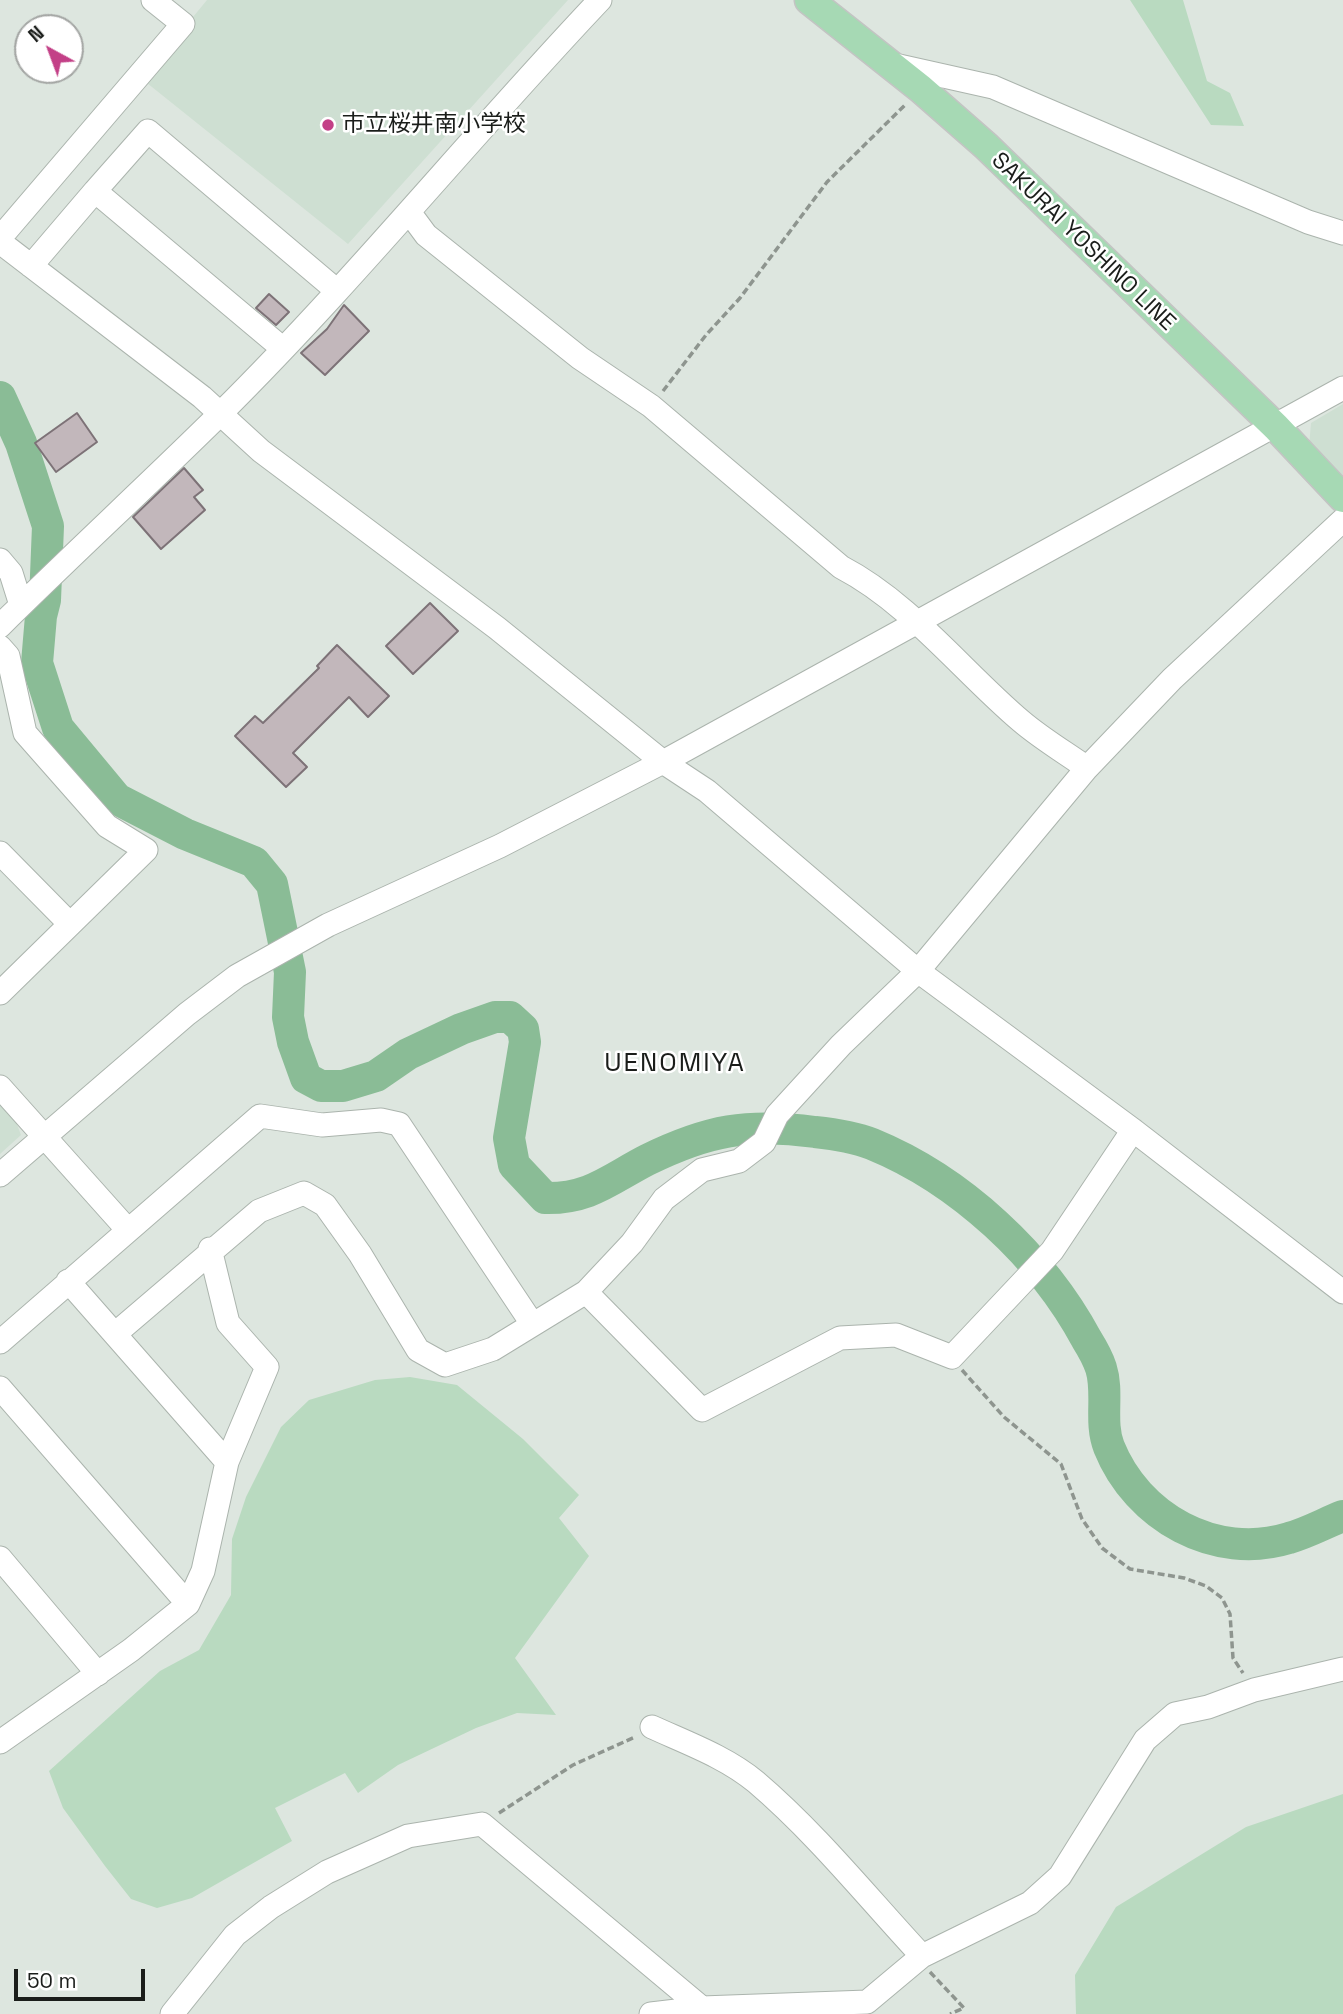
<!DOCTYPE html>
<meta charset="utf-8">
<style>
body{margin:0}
#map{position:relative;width:1343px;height:2014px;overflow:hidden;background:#dde6df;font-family:"Space Grotesk",sans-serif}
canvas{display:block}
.north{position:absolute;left:14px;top:14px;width:70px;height:70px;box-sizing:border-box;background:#fff;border:2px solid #a3a5a3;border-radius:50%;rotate:319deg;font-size:19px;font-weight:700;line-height:28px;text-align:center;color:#1a1d1a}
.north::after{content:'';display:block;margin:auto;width:24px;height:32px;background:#c34087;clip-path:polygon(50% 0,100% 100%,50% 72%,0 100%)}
.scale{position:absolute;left:14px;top:1969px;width:131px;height:32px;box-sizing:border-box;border:4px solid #1a1d1a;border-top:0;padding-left:9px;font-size:21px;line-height:24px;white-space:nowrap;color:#1a1d1a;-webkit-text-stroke:5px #fff;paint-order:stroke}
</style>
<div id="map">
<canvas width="1343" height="2014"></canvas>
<div class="north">N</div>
<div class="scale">50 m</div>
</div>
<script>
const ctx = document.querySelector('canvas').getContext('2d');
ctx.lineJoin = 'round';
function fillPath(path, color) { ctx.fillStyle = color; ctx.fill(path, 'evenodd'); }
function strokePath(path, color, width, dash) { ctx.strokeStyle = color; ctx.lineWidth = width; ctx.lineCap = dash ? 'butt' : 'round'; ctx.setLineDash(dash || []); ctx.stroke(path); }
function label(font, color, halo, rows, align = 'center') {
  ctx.font = font + ' "Space Grotesk","Noto Sans JP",sans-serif'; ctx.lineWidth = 5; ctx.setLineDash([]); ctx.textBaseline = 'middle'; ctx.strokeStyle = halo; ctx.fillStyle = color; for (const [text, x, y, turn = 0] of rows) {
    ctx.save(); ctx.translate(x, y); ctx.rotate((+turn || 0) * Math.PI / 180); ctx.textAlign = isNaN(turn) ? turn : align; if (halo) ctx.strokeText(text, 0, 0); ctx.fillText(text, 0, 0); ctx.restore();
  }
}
fillPath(new Path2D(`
 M207 0H568L348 244 142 79Z
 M1343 404V477L1309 447 1311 423Z
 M0 1101 13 1114 21 1135 0 1154Z`), '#cedfd2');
fillPath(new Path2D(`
 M1130 0H1183L1207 81 1230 93 1244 126 1211 125Z
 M410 1377 457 1385 523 1439 579 1495 559 1518 589 1556 515 1658 556 1715 517 1713 476 1728 398 1765 358 1793 345 1773 275 1808 292 1841 192 1898 157 1908 131 1899 105 1866 63 1808 49 1771 160 1671 199 1650 231 1595 232 1539 246 1497 281 1427 309 1400 375 1380Z
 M1343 1794V2014H1076L1075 1975 1116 1907 1246 1827Z`), '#b9dac0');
strokePath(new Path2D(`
 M0 397 21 443 48 526 45 600 41 616 37 663 58 728 117 799 185 834 254 862 272 884 290 972 288 1017 293 1042 306 1078 321 1086H343L376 1076 408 1054 461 1029 495 1017H510L523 1029 525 1042 509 1138 514 1165 545 1198C590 1199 610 1179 647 1160 708 1130 748 1123 815 1132 834 1134 854 1137 872 1144 960 1180 1042 1256 1087 1340 1092 1348 1098 1359 1101 1368 1109 1393 1099 1422 1109 1447 1137 1517 1215 1561 1289 1538 1307 1533 1325 1523 1343 1516`), '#8abc96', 32);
const building = new Path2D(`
 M269 294 289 312 276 325 256 308Z
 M344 305 369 331 325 375 301 353 327 329Z
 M77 413 97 442 56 472 35 443Z
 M184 468 203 490 194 497 205 510 161 549 133 517Z
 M430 603 458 631 413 674 386 646Z
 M337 645 389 696 368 717 349 697 293 753 307 767 286 787 235 736 255 716 263 723 319 668 317 666Z`);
fillPath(building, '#c2b7bb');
strokePath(building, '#7d7277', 2);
const minor = new Path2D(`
 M890 64 993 87 1308 222 1343 233
 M95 191 148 131 336 290
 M409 212 426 235 580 358 651 406 841 567C910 603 962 671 1021 721 1042 739 1066 753 1087 768
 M0 238 183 24 153 0
 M0 242 202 397 261 451 497 628 663 762 707 791 918 971 1133 1130 1343 1292
 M31 266 95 191 282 348
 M0 560 11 573 21 605
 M0 626C73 554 148 485 221 413 354 281 472 135 600 0
 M0 647 8 656 25 733 107 826 146 850 0 993
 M0 853 70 924
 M0 1087 127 1229
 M0 1175 187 1014 237 976 328 925 500 846 663 762 1343 388
 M210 1249 228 1323 267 1367 227 1462
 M586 1292 702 1410 840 1338 896 1335 952 1357 1052 1251 1133 1130
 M115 1334 259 1211 304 1193 325 1205 360 1254 418 1350 445 1365 493 1349 586 1292 632 1243 664 1199 702 1170 739 1161 764 1142 777 1115 841 1045 918 971 1087 768 1172 679 1343 520
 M0 1342 260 1116 322 1125 381 1120 399 1124 531 1322
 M0 1388 188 1604
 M0 1558 98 1674
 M652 1727C687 1743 726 1757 756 1782 817 1834 868 1898 922 1956
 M0 1742 131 1650 188 1604 203 1571 227 1462 68 1281
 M172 2014 235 1935 271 1907 327 1872 408 1836 482 1824 702 2008
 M651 2014 702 2008 867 2002 922 1956 1030 1903 1060 1876 1145 1740 1175 1714 1208 1707 1254 1690 1343 1669`);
const major = new Path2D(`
 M809 0 921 89 986 146 1276 427 1343 498`);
strokePath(minor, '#abb4ad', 25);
strokePath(major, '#c3c4c3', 31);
strokePath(new Path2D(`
 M663 391 706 335 740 298 827 182 906 104
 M962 1370 1004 1417 1061 1464 1082 1519 1102 1548 1130 1569 1184 1578 1206 1586 1222 1598 1230 1614 1233 1658 1243 1673
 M499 1813 573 1765 635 1737
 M930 1972 964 2008 950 2014`), '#8e958f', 3.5, [7, 3.5]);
strokePath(minor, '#fff', 23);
strokePath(major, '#a6d9b4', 28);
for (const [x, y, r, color] of [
 [328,125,7,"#c34087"]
]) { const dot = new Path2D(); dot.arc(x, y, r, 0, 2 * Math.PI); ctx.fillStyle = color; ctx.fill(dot); strokePath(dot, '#fff', 2.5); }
label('23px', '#1a1d1a', '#fff', [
 ["市立桜井南小学校",342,125]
], 'left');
label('23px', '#1a1d1a', '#fff', [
 ["SAKURAI YOSHINO LINE",1083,242,44]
]);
ctx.letterSpacing = '2px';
label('26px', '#1a1d1a', '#fff', [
 ["UENOMIYA",675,1064]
]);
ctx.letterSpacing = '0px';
</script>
